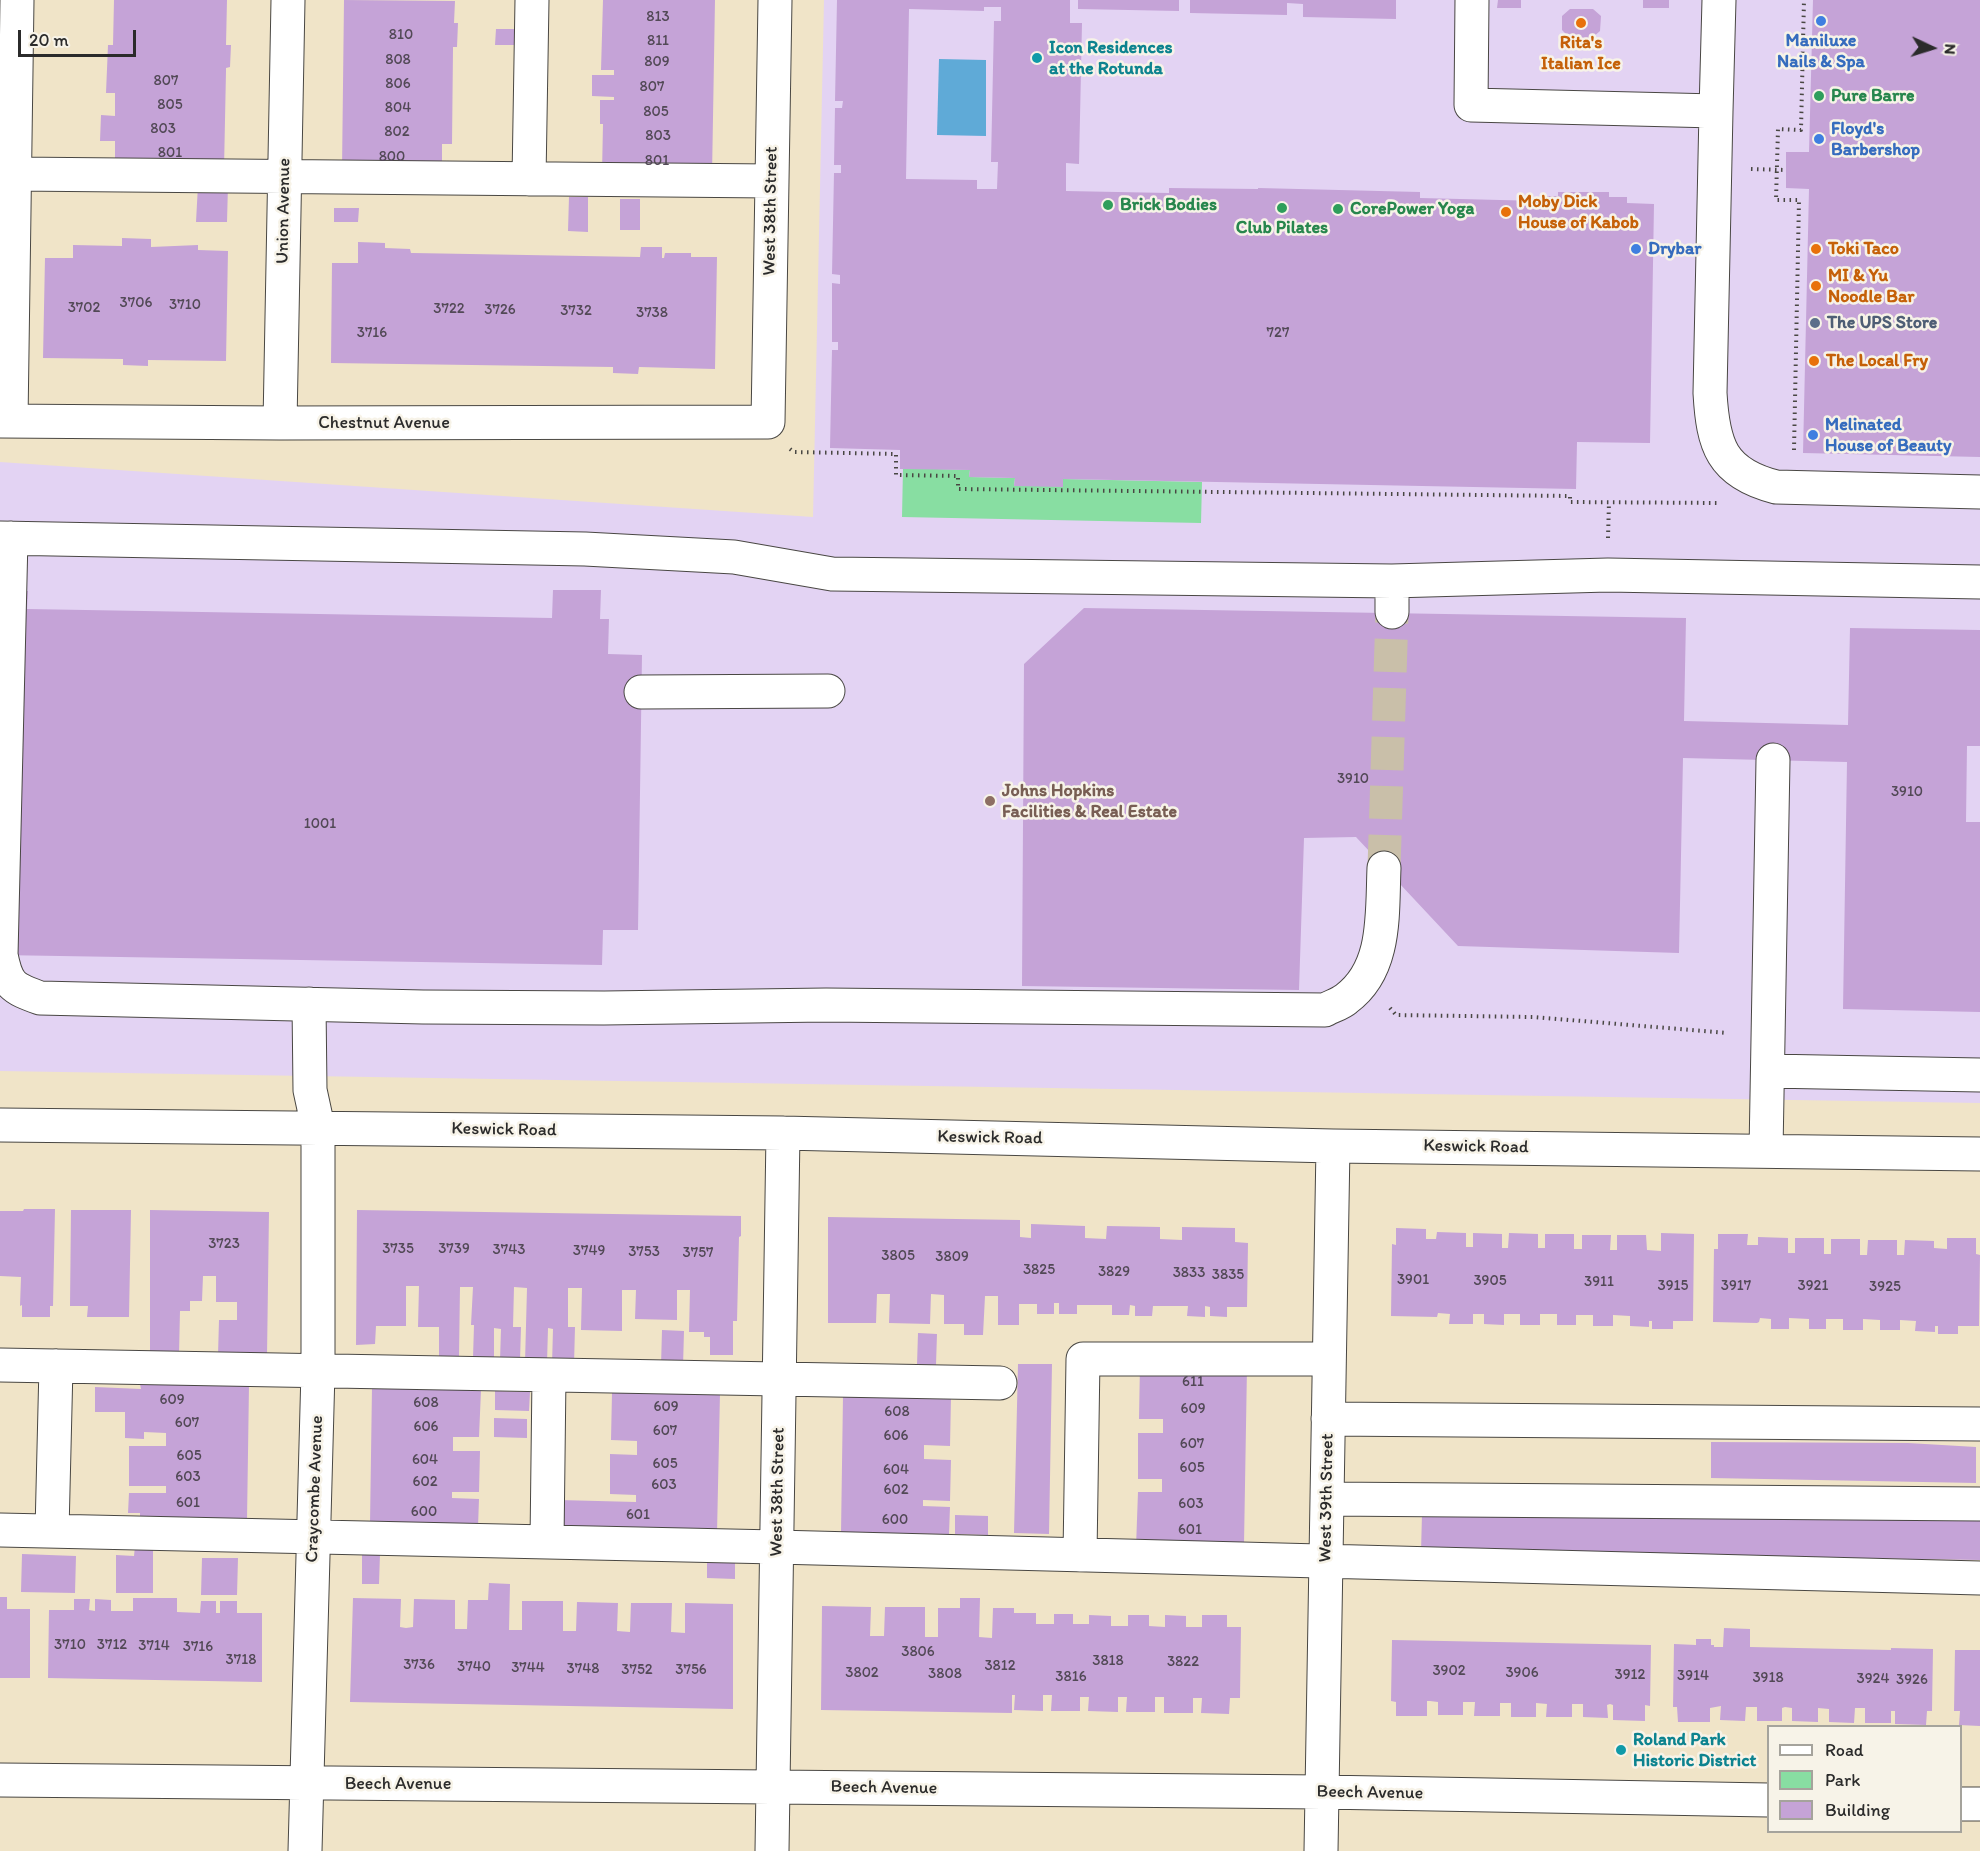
<!DOCTYPE html>
<style>
body{margin:0}
#map{position:relative;width:1980px;height:1851px;overflow:hidden;background:#f0e4c8;font-family:Itim,sans-serif}
canvas{display:block}
.legend{position:absolute;left:1767px;top:1725px;width:195px;height:108px;box-sizing:border-box;background:#f7f3e8;border:2px solid #a5a39c;margin:0;padding:8px 10px;list-style:none;font-size:18px;color:#2b2b2b}
.legend li{display:flex;align-items:center;gap:12px;height:30px}
.legend b{width:30px;border:2px solid #a5a39c}
.north{position:absolute;left:1902px;top:18px;width:60px;height:60px;-webkit-text-stroke:4px #f7f3e8;paint-order:stroke;rotate:94deg;font-size:16px;font-weight:700;line-height:24px;text-align:center;color:#2b2b2b}
.north::after{content:'';display:block;margin:auto;width:21px;height:27px;background:#2b2b2b;clip-path:polygon(50% 0,100% 100%,50% 72%,0 100%)}
.scale{position:absolute;left:18px;top:30px;width:118px;height:27px;box-sizing:border-box;border:3px solid #2b2b2b;border-top:0;padding-left:8px;font-size:18px;line-height:21px;white-space:nowrap;color:#2b2b2b;-webkit-text-stroke:4px #f7f3e8;paint-order:stroke}
</style>
<div id="map">
<canvas width="1980" height="1851"></canvas>
<ul class="legend">
<li><b style="height:8px;background:#fff"></b>Road</li>
<li><b style="height:16px;background:#88dea2"></b>Park</li>
<li><b style="height:16px;background:#c5a3d7"></b>Building</li>
</ul>
<div class="north">N</div>
<div class="scale">20 m</div>
</div>
<script>
const ctx = document.querySelector('canvas').getContext('2d');
ctx.lineJoin = 'round';
function fillPath(path, color) { ctx.fillStyle = color; ctx.fill(path, 'evenodd'); }
function strokePath(path, color, width, dash) { ctx.strokeStyle = color; ctx.lineWidth = width; ctx.lineCap = dash ? 'butt' : 'round'; ctx.setLineDash(dash || []); ctx.stroke(path); }
function label(font, color, halo, rows, align = 'center') {
  ctx.font = font + ' Itim,sans-serif'; ctx.lineWidth = 5; ctx.setLineDash([]); ctx.textBaseline = 'middle'; ctx.strokeStyle = halo; ctx.fillStyle = color; for (const [text, x, y, turn = 0] of rows) {
    ctx.save(); ctx.translate(x, y); ctx.rotate((+turn || 0) * Math.PI / 180); ctx.textAlign = isNaN(turn) ? turn : align; if (halo) ctx.strokeText(text, 0, 0); ctx.fillText(text, 0, 0); ctx.restore();
  }
}
fillPath(new Path2D(`
 M824 0H1980V1103L0 1071V462L813 517Z`), '#e3d3f3');
fillPath(new Path2D(`
 M903 468 970 470 969 477 1015 478 1014 486 1063 479 1202 482 1201 523 902 517Z`), '#88dea2');
fillPath(new Path2D(`
 M939 59 986 60V136L937 135Z`), '#5faad7');
fillPath(new Path2D(`
 M114 0H227L226 45H231L230 67 226 68V71L224 169 115 164V141H100L101 115 115 116V93H106L108 45H113Z
 M344 0 455 1 454 23H458L457 47H453V49L452 144H442V171L342 170Z
 M603 0H715L712 176 602 173 603 124H600V100H614V97L592 96V75H614V70H601Z
 M837 0H1070V23H1082L1079 164 1066 163V191L1169 193V188L1258 189V188L1420 192V198L1540 201V196H1558V192H1609V197H1627V203L1654 204 1650 443 1577 442 1576 489 1063 479V487L1014 486 1015 478 969 477 970 470 900 469V450L830 448 832 350H838V342H832V283L840 284V275L832 274 834 173H841V165H834L835 108H842L843 101H835ZM984 7H1001V21H994L991 162H998L997 189H977V180L906 179 909 9 984 11Z
 M1078 0H1179V11L1078 9Z
 M1190 0H1396V19L1303 17V4L1287 3V15L1190 13Z
 M1498 0H1521V8H1497Z
 M1643 0H1669V8H1643Z
 M1813 0H1980V457L1803 453 1809 189 1786 188V152H1809Z
 M1570 9H1593L1601 16 1600 31 1592 38 1569 37 1562 30V16Z
 M496 29H519V45H495Z
 M198 185H228L227 222H196Z
 M569 197H588V232L568 231Z
 M620 199H640V230H620Z
 M334 208H359L358 222H334Z
 M122 238 151 239V247L198 245V250L228 251 226 361 148 360V366L123 365V359L43 358 45 258H73V245L122 246Z
 M358 242 385 243V248L410 249 411 253H413L640 257 641 247H662V258H664L665 253H691V257H717L715 369 639 367 638 374 613 373V367L331 363 332 263H358Z
 M9 590 28 591 27 609 552 618 553 590H601L600 619H609L608 654 642 655 638 930H603L602 965 0 955Z
 M1084 608 1686 618 1684 721 1848 725 1850 628 1980 630V746H1967L1966 822H1980V1012L1843 1009 1847 762 1683 758 1679 953 1458 946 1356 837 1304 838 1299 990 1022 986 1024 664Z
 M24 1209H55L53 1306H50V1317H22V1305L20 1306 21 1277 0 1276V1211H23Z
 M71 1210H131L129 1317H87L88 1306H70Z
 M150 1210 269 1212 267 1356 218 1355 219 1320H237V1302H216V1276H203L202 1301H190V1311H180L179 1355 150 1354Z
 M357 1210 741 1216V1236L739 1237 737 1321H733V1355H710V1337H704V1332H689L690 1290H677V1320L635 1319 636 1290H622V1331L581 1330 582 1288H568V1327H575L574 1365H552L553 1329 548 1328 547 1363H525L527 1288 514 1287 513 1327H521L520 1361H500L501 1329 494 1328V1359L473 1358 474 1325H471L473 1287H460L459 1357H439V1327H418L419 1286H406V1326H376L375 1344 356 1345Z
 M828 1217 1020 1220V1237L1031 1238V1224L1085 1226V1238L1106 1239 1107 1226 1160 1227V1239L1182 1240V1227L1235 1228V1242L1248 1243 1247 1307H1227V1317L1210 1316V1307L1205 1306V1317L1187 1316 1188 1306H1153L1152 1316H1135V1306L1130 1305 1129 1315H1112V1305H1077V1314H1059V1303H1054V1314H1037V1304H1019V1325H998V1296H985L983 1335H964V1324H944V1295L931 1294 930 1324 889 1323 890 1294H877L876 1323H828Z
 M1396 1228 1426 1229V1239H1436L1437 1232 1466 1233V1247H1473V1233L1502 1234V1248H1508L1509 1233 1538 1234V1248H1545V1234H1574V1249H1582V1235H1611L1610 1250H1617V1235H1646L1647 1250 1661 1251V1233L1694 1234 1693 1321H1673V1329H1652V1321H1649V1327L1630 1326V1316L1613 1315V1326H1593V1315H1576V1325H1557V1314H1540V1325H1520V1314H1504V1325L1484 1324V1314H1473V1324H1449L1450 1314 1438 1313 1437 1317 1391 1316 1392 1244 1396 1245Z
 M1718 1234H1748L1747 1245H1758V1237L1788 1238V1253H1795V1238H1824V1254H1831V1239H1860V1255H1867L1868 1240H1897V1255H1904L1905 1240 1934 1241V1248L1947 1249V1238H1976V1254L1980 1255 1979 1326H1958V1334H1938V1326H1935V1332L1915 1331 1916 1321 1900 1320V1330H1880V1320L1863 1319V1330H1843V1319H1826V1329H1809V1319L1789 1318V1329H1771V1319L1760 1318 1759 1322 1757 1323 1713 1322 1714 1249H1718Z
 M662 1330 684 1331 683 1367 661 1366Z
 M918 1333 937 1334 936 1365H917Z
 M1018 1364H1052L1049 1534 1014 1533Z
 M1140 1364 1247 1367 1244 1544 1136 1547 1138 1492H1162V1479H1138V1433H1163V1419H1139Z
 M140 1384 249 1385 247 1520 140 1517V1513H128L129 1493H166V1486H129V1446H166V1433L144 1432V1439L125 1438V1412H95V1387L141 1389Z
 M372 1387 481 1390 479 1437H453V1451H480L479 1492H452V1498L479 1499 478 1527 370 1524Z
 M495 1391 530 1392 529 1411 495 1410Z
 M612 1393H720L717 1533 558 1526 559 1500 636 1502V1495L610 1494V1454L637 1455V1441L611 1440Z
 M843 1396 951 1397 950 1446 924 1445V1459L951 1460 950 1501 923 1500V1506L950 1507 949 1534 841 1533Z
 M494 1418 527 1419V1438L494 1437Z
 M1711 1442 1908 1443 1976 1447V1483L1711 1478Z
 M1422 1514 1980 1520V1560L1421 1552Z
 M955 1515 988 1516V1535L955 1534Z
 M135 1546 153 1547V1593H116V1555L134 1556Z
 M22 1554 76 1556 75 1593 21 1592Z
 M362 1554H380L379 1584H362Z
 M202 1558H238L237 1595H201Z
 M707 1558H735V1579L707 1578Z
 M489 1583 510 1584 509 1630H522V1601H563V1631H576L577 1602 618 1603 617 1631 630 1632 631 1603H672L671 1632 685 1633V1603L733 1604V1709L350 1702 353 1598 401 1599 400 1627 406 1628 413 1627 414 1599 455 1600V1629H467L468 1600H488Z
 M0 1597H7V1609H30V1678H0Z
 M133 1598H177V1612L200 1613 201 1601H216V1613H220V1601H237V1613H262V1682L48 1678 49 1610H74V1599H90L89 1610 95 1611V1599L111 1600V1611H133Z
 M960 1598H980L979 1637 992 1638 993 1608H1014V1613H1036V1624H1054V1614H1073V1624H1089V1615L1111 1616V1626H1128V1615H1149V1626L1165 1627V1615L1186 1616V1627H1202V1615H1227V1627H1241L1240 1698H1230L1229 1714 1201 1713 1202 1698H1193V1713H1164V1697H1155V1712H1126L1127 1697H1118V1712L1088 1711 1089 1697H1080V1711H1051L1052 1695H1043V1711L1014 1710 1015 1695H1012V1713L821 1710 822 1606 871 1607 870 1636H884L885 1607H925V1637H938V1608H960Z
 M1724 1628 1750 1629V1647L1891 1650V1648L1933 1649 1932 1711H1927L1926 1725 1895 1724V1711H1891V1723H1865V1708H1855L1854 1723 1829 1722V1709L1818 1708V1722L1792 1721V1708L1785 1707 1782 1708V1721H1757V1707H1746L1745 1721 1720 1720 1721 1706 1710 1708V1722H1678L1677 1707H1673L1674 1644 1696 1645V1639H1711V1645H1714V1647H1723Z
 M1392 1640 1651 1645 1650 1706 1645 1705V1721L1613 1720V1705L1610 1704 1607 1705 1608 1718 1583 1717V1704H1572V1717H1546L1547 1704 1536 1703V1717H1511V1703H1500V1716H1474L1475 1702H1463V1715H1438V1702L1430 1701H1427V1716H1396V1702L1391 1701Z
 M1955 1650H1980V1726L1959 1725 1960 1711H1954Z`), '#c5a3d7');
strokePath(new Path2D(`
 M1384 868 1392 612`), '#c9bfa9', 33, [33, 16]);
const minor = new Path2D(`
 M1472 0 1471 105 1716 111 1710 393C1713 445 1721 473 1776 487L1980 492
 M1716 111 1719 0
 M15 174 771 181
 M529 179 532 0
 M0 421 280 423 768 422 775 0
 M11 421 17 0
 M280 423 288 0
 M0 538 585 549 734 557 832 574 1392 581 1608 575 1980 582
 M11 538 1 955C7 985 12 988 40 998L423 1007 604 1008 826 1005 1325 1010C1332 1006 1340 1004 1346 999 1387 969 1382 913 1384 868
 M1392 612V581
 M641 692 828 691
 M1768 1071 1980 1075
 M0 1125 783 1133 1333 1146 1980 1154
 M1766 1151 1773 760
 M0 1365 1000 1383
 M1328 1419 1980 1424
 M1328 1499 1980 1504
 M0 1530 776 1547 1980 1578
 M52 1531 56 1366
 M547 1542 549 1376
 M1080 1555 1083 1359H1329
 M0 1780 1322 1792 1768 1800
 M1960 1804H1980
 M305 1851 318 1371V1127L310 1090 309 1004
 M772 1851 783 1133
 M1321 1851 1333 1146`);
strokePath(minor, '#494743', 35);
strokePath(new Path2D(`
 M1751 169 1786 170
 M790 449 794 452 896 454V475L958 476V489L1570 496V502L1719 503
 M1794 450 1799 200H1776L1778 129 1801 130 1804 0
 M1608 538 1609 502
 M1390 1008 1396 1015 1533 1017 1728 1033`), '#494743', 4, [1.5, 4.5]);
strokePath(minor, '#fff', 33);
for (const [x, y, r, color] of [
 [1821,21,6,"#3f7fe0"],
 [1581,23,6,"#e8710a"],
 [1037,58,6,"#0f9aa8"],
 [1819,96,6,"#2e9e5b"],
 [1819,139,6,"#3f7fe0"],
 [1108,205,6,"#2e9e5b"],
 [1282,208,6,"#2e9e5b"],
 [1338,209,6,"#2e9e5b"],
 [1506,212,6,"#e8710a"],
 [1636,249,6,"#3f7fe0"],
 [1816,249,6,"#e8710a"],
 [1816,286,6,"#e8710a"],
 [1815,323,6,"#5c6f8a"],
 [1814,361,6,"#e8710a"],
 [1813,435,6,"#3f7fe0"],
 [990,801,6,"#8d6e63"],
 [1621,1750,6,"#0f9aa8"]
]) { const dot = new Path2D(); dot.arc(x, y, r, 0, 2 * Math.PI); ctx.fillStyle = color; ctx.fill(dot); strokePath(dot, '#f7f3e8', 2); }
label('15px', '#524956', null, [
 ["813",658,17],
 ["810",401,35],
 ["811",658,41],
 ["808",398,60],
 ["809",657,62],
 ["807",166,81],
 ["806",398,84],
 ["807",652,87],
 ["805",170,105],
 ["804",398,108],
 ["805",656,112],
 ["803",163,129],
 ["802",397,132],
 ["803",658,136],
 ["801",170,153],
 ["800",392,157],
 ["801",657,161],
 ["3706",136,303],
 ["3710",185,305],
 ["3702",84,308],
 ["3722",449,309],
 ["3726",500,310],
 ["3732",576,311],
 ["3738",652,313],
 ["3716",372,333],
 ["727",1278,333],
 ["3910",1353,779],
 ["3910",1907,792],
 ["1001",320,824],
 ["3723",224,1244],
 ["3735",398,1249],
 ["3739",454,1249],
 ["3743",509,1250],
 ["3749",589,1251],
 ["3753",644,1252],
 ["3757",698,1253],
 ["3805",898,1256],
 ["3809",952,1257],
 ["3825",1039,1270],
 ["3829",1114,1272],
 ["3833",1189,1273],
 ["3835",1228,1275],
 ["3901",1413,1280],
 ["3905",1490,1281],
 ["3911",1599,1282],
 ["3915",1673,1286],
 ["3917",1736,1286],
 ["3921",1813,1286],
 ["3925",1885,1287],
 ["611",1193,1382],
 ["609",172,1400],
 ["608",426,1403],
 ["609",666,1407],
 ["609",1193,1409],
 ["608",897,1412],
 ["607",187,1423],
 ["606",426,1427],
 ["607",665,1431],
 ["606",896,1436],
 ["607",1192,1444],
 ["605",189,1456],
 ["604",425,1460],
 ["605",665,1464],
 ["605",1192,1468],
 ["604",896,1470],
 ["603",188,1477],
 ["602",425,1482],
 ["603",664,1485],
 ["602",896,1490],
 ["601",188,1503],
 ["603",1191,1504],
 ["600",424,1512],
 ["601",638,1515],
 ["600",895,1520],
 ["601",1190,1530],
 ["3710",70,1645],
 ["3712",112,1645],
 ["3714",154,1646],
 ["3716",198,1647],
 ["3806",918,1652],
 ["3718",241,1660],
 ["3818",1108,1661],
 ["3822",1183,1662],
 ["3736",419,1665],
 ["3812",1000,1666],
 ["3740",474,1667],
 ["3744",528,1668],
 ["3748",583,1669],
 ["3752",637,1670],
 ["3756",691,1670],
 ["3902",1449,1671],
 ["3802",862,1673],
 ["3906",1522,1673],
 ["3808",945,1674],
 ["3912",1630,1675],
 ["3914",1693,1676],
 ["3816",1071,1677],
 ["3918",1768,1678],
 ["3924",1873,1679],
 ["3926",1912,1680]
]);
label('bold 18px', '#366cbe', '#f7f3e8', [
 ["Maniluxe",1821,41,"center"],
 ["Nails & Spa",1821,62,"center"],
 ["Floyd's",1831,129],
 ["Barbershop",1831,150],
 ["Drybar",1648,249],
 ["Melinated",1825,425],
 ["House of Beauty",1825,446]
], 'left');
label('bold 18px', '#c56008', '#f7f3e8', [
 ["Rita's",1581,43,"center"],
 ["Italian Ice",1581,64,"center"],
 ["Moby Dick",1518,202],
 ["House of Kabob",1518,223],
 ["Toki Taco",1828,249],
 ["MI & Yu",1828,276],
 ["Noodle Bar",1828,297],
 ["The Local Fry",1826,361]
], 'left');
label('bold 18px', '#0d838f', '#f7f3e8', [
 ["Icon Residences",1049,48],
 ["at the Rotunda",1049,69],
 ["Roland Park",1633,1740],
 ["Historic District",1633,1761]
], 'left');
label('bold 18px', '#27864d', '#f7f3e8', [
 ["Pure Barre",1831,96],
 ["Brick Bodies",1120,205],
 ["CorePower Yoga",1350,209],
 ["Club Pilates",1282,228,"center"]
], 'left');
label('18px', '#2b2b2b', '#f7f3e8', [
 ["Union Avenue",284,211,-89],
 ["West 38th Street",771,211,-89],
 ["Chestnut Avenue",384,423],
 ["Keswick Road",504,1130,1],
 ["Keswick Road",990,1138,1],
 ["Keswick Road",1476,1147,1],
 ["Craycombe Avenue",315,1489,-88],
 ["West 38th Street",778,1492,-89],
 ["West 39th Street",1327,1498,-89],
 ["Beech Avenue",398,1784],
 ["Beech Avenue",884,1788,1],
 ["Beech Avenue",1370,1793,1]
]);
label('bold 18px', '#4e5e75', '#f7f3e8', [
 ["The UPS Store",1827,323]
], 'left');
label('bold 18px', '#785e54', '#f7f3e8', [
 ["Johns Hopkins",1002,791],
 ["Facilities & Real Estate",1002,812]
], 'left');
</script>
